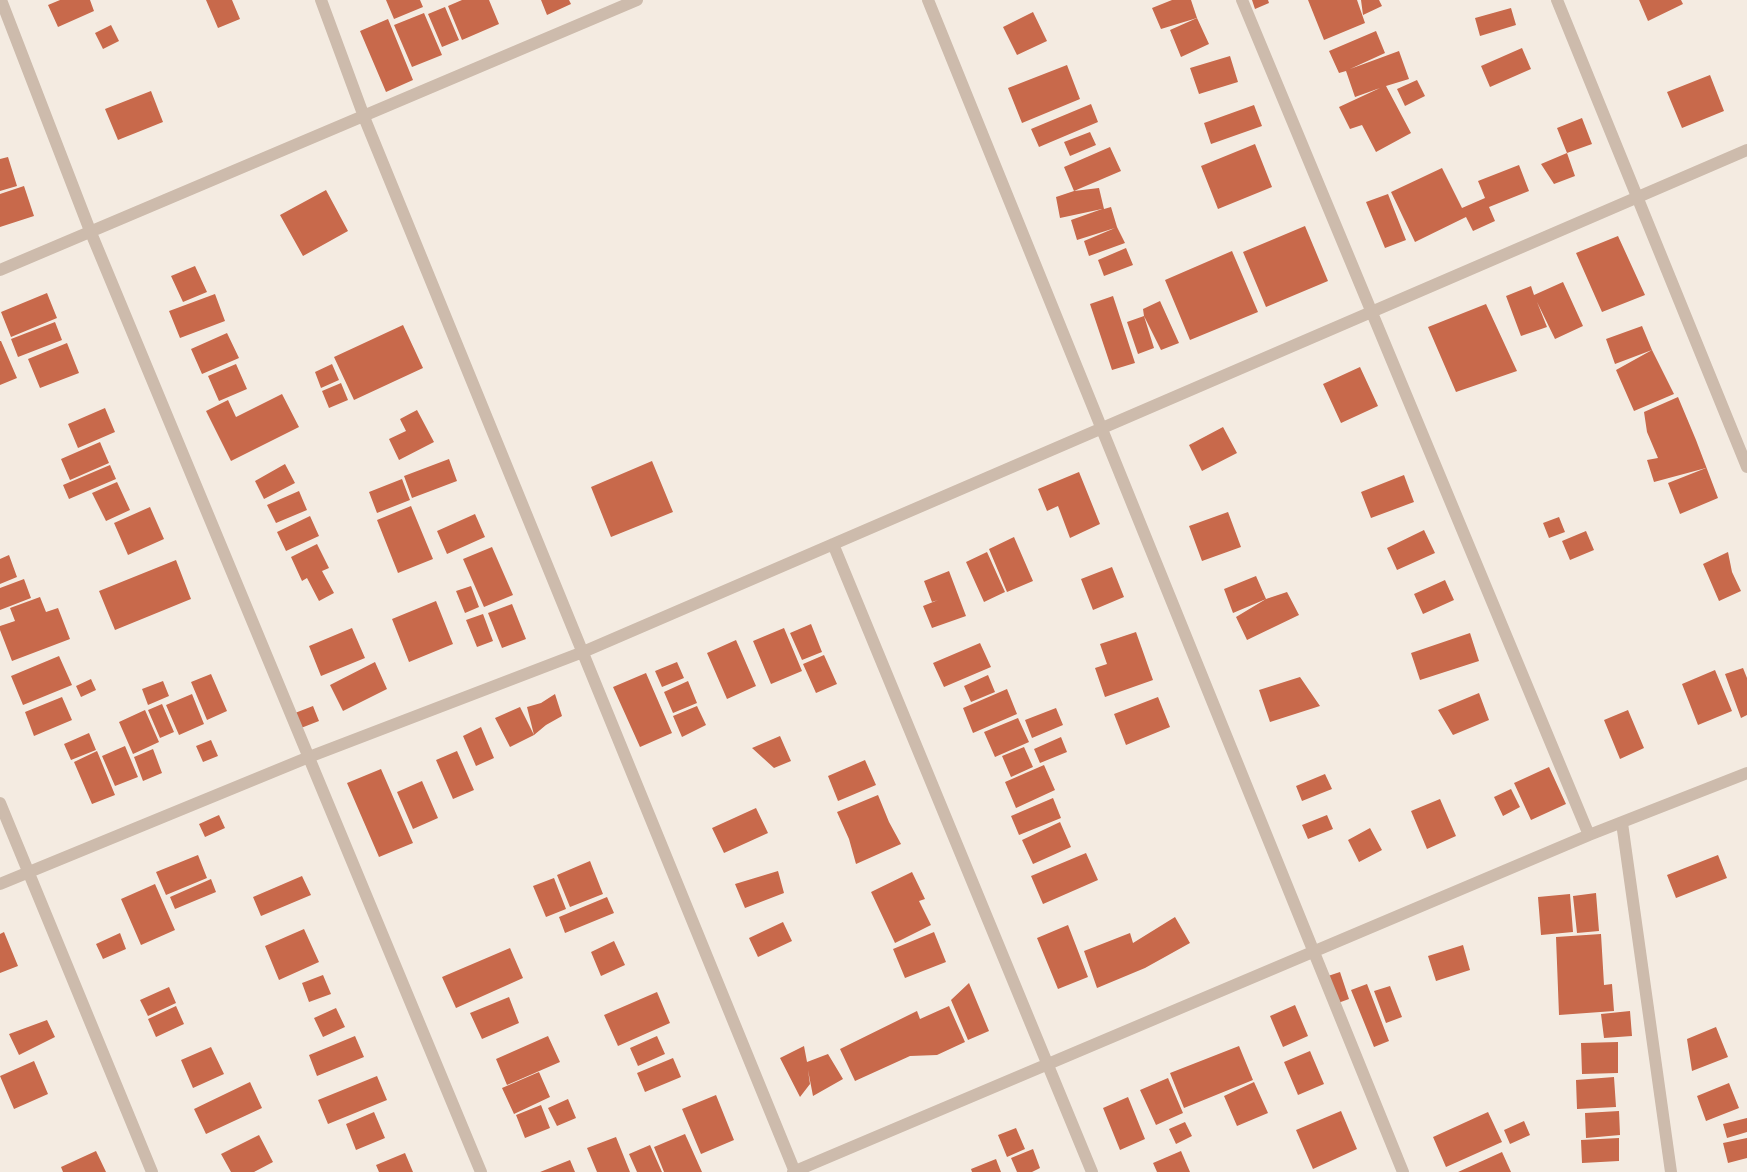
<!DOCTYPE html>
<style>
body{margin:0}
canvas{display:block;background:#f4ebe1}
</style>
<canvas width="1747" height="1172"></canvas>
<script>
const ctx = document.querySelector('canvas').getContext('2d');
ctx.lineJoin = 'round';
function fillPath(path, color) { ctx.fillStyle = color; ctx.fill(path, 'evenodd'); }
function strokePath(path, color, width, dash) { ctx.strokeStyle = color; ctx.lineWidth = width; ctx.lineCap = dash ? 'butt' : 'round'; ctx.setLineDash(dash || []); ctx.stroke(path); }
fillPath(new Path2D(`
 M60 0H90L94 11 58 27 48 5Z
 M206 0H232L240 19 218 28Z
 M386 0H420L423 7 394 19Z
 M462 0H489L499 24 462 40 448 6Z
 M541 0H569L571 4 547 15Z
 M1172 0H1191L1197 18 1161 29 1152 8Z
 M1252 0H1268L1269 3 1255 9Z
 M1308 0H1357L1365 23 1324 40Z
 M1361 0H1379L1382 6 1363 15Z
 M1639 0H1681L1683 4 1648 21Z
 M445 7 459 40 442 47 428 14Z
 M1511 8 1516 25 1480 36 1475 18Z
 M1033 12 1047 41 1017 55 1003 27Z
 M424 13 442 55 412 67 394 25Z
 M1197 18 1209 44 1181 57 1170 30Z
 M388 19 413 80 386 92 360 31Z
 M111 25 119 41 103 49 95 33Z
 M1376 31 1385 53 1350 69 1399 51 1409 79 1386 86 1411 133 1376 152 1362 125 1350 129 1339 107 1380 88 1355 97 1346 71 1339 73 1329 51Z
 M1522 48 1531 69 1490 87 1481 66Z
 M1230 56 1238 82 1199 94 1190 68Z
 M1067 65 1080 99 1022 123 1008 88Z
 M1710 75 1724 111 1682 128 1667 92Z
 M1417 80 1425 96 1405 106 1397 89Z
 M151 91 163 122 118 140 105 109Z
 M1091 104 1098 122 1039 147 1031 129Z
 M1254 105 1262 126 1211 144 1204 123Z
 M1582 118 1592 144 1567 153 1557 128Z
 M1090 132 1096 145 1070 156 1064 142Z
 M1255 144 1272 187 1218 209 1201 166Z
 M1110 147 1121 171 1074 191 1064 167Z
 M1567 153 1575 176 1554 184 1541 164Z
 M8 157 17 186 0 191V159Z
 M1519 165 1529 191 1489 207 1495 221 1473 231 1466 217 1415 242 1391 192 1442 168 1462 208 1485 198 1478 181Z
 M24 186 34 216 0 227V194Z
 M1099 188 1104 209 1111 207 1117 227 1125 243 1089 256 1084 241 1115 228 1077 240 1071 220 1102 209 1060 218 1056 197 1074 191Z
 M326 190 348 231 303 256 280 215Z
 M1388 194 1406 240 1385 248 1366 202Z
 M1305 226 1328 281 1266 307 1243 252Z
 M1618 236 1645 295 1602 312 1576 253Z
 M1126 248 1133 265 1104 276 1098 260Z
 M1232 251 1258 312 1190 340 1165 280Z
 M195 266 207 292 183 302 171 276Z
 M1563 282 1583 326 1555 339 1537 302 1547 327 1521 336 1506 296 1531 286 1534 295Z
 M47 293 57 318 11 337 1 312Z
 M215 294 225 321 180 338 169 311Z
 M1113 296 1135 363 1112 370 1090 304Z
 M1160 301 1179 343 1161 350 1144 316 1154 348 1138 354 1127 322 1144 316 1143 309Z
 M1486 304 1517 371 1456 392 1428 327Z
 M55 322 62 340 18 357 11 339Z
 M403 325 423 368 354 400 334 357Z
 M1642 326 1652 350 1674 394 1634 411 1616 370 1652 350 1615 364 1606 339Z
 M227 333 239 358 202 374 191 349Z
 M0 341H1L17 378 0 385Z
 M67 343 79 373 40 388 28 359Z
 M236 364 247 389 219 401 208 376Z
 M332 364 339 380 321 388 315 372Z
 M1360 367 1378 406 1341 423 1323 384Z
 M341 383 348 400 329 408 322 391Z
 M282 394 299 427 231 461 206 411 228 400 236 417Z
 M1678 397 1696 440 1718 498 1680 514 1668 483 1706 468 1654 482 1647 460 1658 458 1647 432 1644 412Z
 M105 408 115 432 78 448 68 424Z
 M417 410 434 442 399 460 389 439 406 431 400 419Z
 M1223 427 1237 453 1202 471 1189 445Z
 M100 442 109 463 70 480 61 459Z
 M449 459 457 481 412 498 404 476Z
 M652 461 673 512 611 537 591 487Z
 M285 464 295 483 264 499 255 481Z
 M110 465 116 479 69 499 63 485Z
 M1079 472 1100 524 1070 538 1058 506 1047 511 1038 489Z
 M1404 475 1414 502 1371 518 1361 492Z
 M402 479 410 500 377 513 369 492Z
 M117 482 130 510 106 521 92 493Z
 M299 491 307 510 276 523 267 505Z
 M411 506 433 559 398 573 377 520Z
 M150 507 164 539 128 555 114 523Z
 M1228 512 1241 547 1202 561 1189 526Z
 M475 514 485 537 447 554 437 531Z
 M310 516 319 536 286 551 277 532Z
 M1559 517 1565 532 1549 538 1543 523Z
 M1424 530 1435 553 1397 570 1387 548Z
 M1586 531 1594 550 1570 560 1562 541Z
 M1014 537 1033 581 1007 592 989 549Z
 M317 544 329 568 322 571 334 593 319 601 307 578 302 581 291 557Z
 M492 547 513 595 484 607 463 559Z
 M987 552 1005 592 984 602 966 562Z
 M1728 552 1732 572 1741 591 1719 601 1703 564Z
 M9 555 17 577 0 584V559Z
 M176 560 191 599 115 630 99 591Z
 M1112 567 1124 597 1093 610 1081 579Z
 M949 571 966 616 932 628 923 606 938 600 932 602 924 581Z
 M1256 576 1266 599 1233 613 1224 589Z
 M24 579 31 598 0 610V588Z
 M1445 580 1454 600 1423 614 1414 594Z
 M471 586 479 607 465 613 456 591Z
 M1287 592 1299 615 1247 640 1236 617 1266 599Z
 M40 597 46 612 58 608 70 639 12 661 0 630V626L15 621 10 608Z
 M436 601 453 644 409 662 392 619Z
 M512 604 526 639 502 648 488 613Z
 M483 614 493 641 477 647 466 620Z
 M811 624 822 652 802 660 790 633Z
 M352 628 365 658 321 676 309 646Z
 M784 628 802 671 771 684 753 641Z
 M1136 632 1153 680 1105 697 1095 668 1107 664 1100 644Z
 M1470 633 1479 661 1420 680 1411 653Z
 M736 640 756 686 727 699 707 653Z
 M980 643 991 667 944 687 933 663Z
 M824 655 837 684 816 693 803 664Z
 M59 656 72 685 23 705 11 676Z
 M375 662 387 689 343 711 330 685Z
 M677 662 684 678 662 687 655 671Z
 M1743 668 1747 678V715L1741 718 1725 674Z
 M1715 670 1732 711 1698 725 1682 684Z
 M646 673 672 733 640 747 613 687Z
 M211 674 227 711 207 720 191 682Z
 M988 675 995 692 971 702 964 686Z
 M1300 677 1320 706 1270 722 1259 690Z
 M91 679 96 690 81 697 76 686Z
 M163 681 169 696 148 705 142 689Z
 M688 681 697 703 673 713 664 692Z
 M1007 689 1017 714 973 733 963 708Z
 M1479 693 1489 720 1453 735 1438 710Z
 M192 694 204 724 179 735 166 705Z
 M555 694 562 716 546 725 534 735 510 747 495 718 520 707 534 735 527 707 541 703Z
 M62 697 72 720 34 736 25 712Z
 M1158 697 1170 727 1126 745 1114 714Z
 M162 704 174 732 160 738 148 710Z
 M313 706 319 721 301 728 295 713Z
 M697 706 706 725 682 737 673 716Z
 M1056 708 1063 725 1032 738 1025 720Z
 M145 710 159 742 133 754 119 722Z
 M1628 710 1644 748 1620 759 1604 720Z
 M1018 718 1029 742 995 757 984 732Z
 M481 727 494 758 476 766 463 736Z
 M89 733 96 750 71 760 64 744Z
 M780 736 791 761 774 768 752 748Z
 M1061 737 1067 752 1040 763 1034 749Z
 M211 740 218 756 203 762 196 746Z
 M125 746 138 777 115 786 102 756Z
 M1024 747 1033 767 1011 777 1002 756Z
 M153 749 162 773 143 781 134 757Z
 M97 751 115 795 92 804 74 762Z
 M457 751 474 790 453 799 436 760Z
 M865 760 876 785 838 801 828 776Z
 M1044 765 1055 790 1016 808 1005 782Z
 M1549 767 1566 804 1531 820 1514 783Z
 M381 769 413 843 379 857 347 783Z
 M1325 774 1332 789 1302 801 1296 786Z
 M422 781 438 818 413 829 397 792Z
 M1511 789 1520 807 1503 816 1494 797Z
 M878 795 889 822 901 844 856 864 849 839 837 812Z
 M1053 798 1061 818 1019 835 1011 816Z
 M1440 799 1456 836 1427 849 1411 811Z
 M756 808 768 833 724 853 712 828Z
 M219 815 225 828 205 837 199 824Z
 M1327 815 1333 829 1308 839 1302 825Z
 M1060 822 1071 847 1033 864 1022 840Z
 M1370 828 1382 850 1359 862 1348 840Z
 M1086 853 1098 880 1043 904 1031 876Z
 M198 855 207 878 166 895 156 872Z
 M1718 855 1727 878 1676 898 1667 875Z
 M590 861 603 894 570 907 557 875Z
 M778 871 784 893 745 908 735 884Z
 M912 872 925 899 919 901 931 925 895 943 871 892Z
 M302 876 311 895 261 916 253 897Z
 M554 878 566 909 546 917 533 886Z
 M211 879 216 892 175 909 170 897Z
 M155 884 175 930 141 945 121 899Z
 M1596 893 1599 931 1577 933 1573 896Z
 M1570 894 1573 932 1541 935 1538 897Z
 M607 897 614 913 565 933 559 917Z
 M1175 917 1190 943 1145 968 1097 988 1084 951 1130 933 1133 943Z
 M783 922 792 941 758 957 749 938Z
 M1068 925 1088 977 1058 989 1037 938Z
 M304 929 319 962 279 980 265 946Z
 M4 932 18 966 0 973V934Z
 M934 932 946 962 905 978 893 949Z
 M120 933 126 949 103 959 96 944Z
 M1601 934 1604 985 1612 984 1614 1011 1559 1015 1556 937Z
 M614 941 625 965 601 976 591 952Z
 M1463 945 1470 970 1436 981 1428 956Z
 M510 948 523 978 456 1008 442 977Z
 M1340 972 1349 999 1338 1003 1328 976Z
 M323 975 331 994 309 1002 302 983Z
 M969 983 989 1031 968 1040 951 1000Z
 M1367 984 1389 1041 1374 1047 1351 990Z
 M1390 986 1402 1017 1386 1023 1374 991Z
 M169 987 176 1003 148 1016 140 1000Z
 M657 992 670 1023 618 1046 604 1015Z
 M509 997 519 1023 482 1039 470 1013Z
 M1295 1005 1308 1036 1283 1047 1270 1016Z
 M176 1006 184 1024 156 1037 148 1019Z
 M949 1006 965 1042 937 1055 910 1056 855 1081 840 1049 917 1011 920 1019Z
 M336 1008 345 1027 323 1037 314 1018Z
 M1630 1011 1632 1036 1604 1038 1601 1014Z
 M47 1020 55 1037 19 1055 9 1034Z
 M1716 1027 1728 1057 1692 1071 1687 1039Z
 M355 1036 364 1057 317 1076 309 1055Z
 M548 1036 560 1062 507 1085 496 1059Z
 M657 1036 665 1054 638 1066 630 1048Z
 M1618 1042V1073L1582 1074 1581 1043Z
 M804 1046 807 1062 828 1054 843 1079 813 1096 808 1070 810 1084 800 1097 780 1058Z
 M1239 1046 1253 1080 1184 1108 1170 1073Z
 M211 1047 224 1074 193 1088 181 1060Z
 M1310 1051 1324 1084 1298 1095 1284 1062Z
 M673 1058 681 1077 645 1092 637 1073Z
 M34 1061 48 1094 14 1109 0 1076Z
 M539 1072 550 1097 514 1114 502 1088Z
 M377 1076 387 1100 328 1124 318 1100Z
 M1614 1077 1616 1107 1577 1109 1576 1080Z
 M1168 1078 1183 1113 1156 1125 1140 1090Z
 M250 1082 262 1108 206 1134 194 1109Z
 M1254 1082 1268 1113 1237 1126 1224 1096Z
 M1729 1083 1739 1108 1706 1121 1697 1096Z
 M716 1095 734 1140 701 1154 682 1109Z
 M1128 1097 1145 1139 1120 1150 1103 1108Z
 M568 1099 576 1118 557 1126 548 1108Z
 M541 1105 550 1128 525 1138 516 1115Z
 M1341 1111 1357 1149 1313 1169 1296 1130Z
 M1619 1111 1620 1135 1586 1138 1585 1113Z
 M374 1112 385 1138 356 1150 346 1124Z
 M1488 1112 1502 1142 1446 1167 1433 1137Z
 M1747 1118V1132L1727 1138 1723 1124Z
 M1524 1121 1530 1135 1510 1144 1504 1130Z
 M1185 1122 1192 1136 1176 1144 1169 1129Z
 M1016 1128 1025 1149 1007 1157 998 1135Z
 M685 1134 702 1172H664L654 1147Z
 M259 1135 273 1162 254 1172H231L221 1154Z
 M616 1137 630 1172H597L587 1148Z
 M1619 1138V1161L1582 1163 1581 1140Z
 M1747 1138V1158L1728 1163 1723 1143Z
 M650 1145 662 1172H637L629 1154Z
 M1033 1149 1040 1168 1032 1172H1017L1011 1158Z
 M96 1151 106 1172H63L61 1167Z
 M1181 1151 1190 1172H1157L1153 1163Z
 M1502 1152 1511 1172H1458Z
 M405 1153 413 1172H379L376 1165Z
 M996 1159 1001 1172H972L971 1169Z
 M570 1160 575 1172H540Z`), '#c8694b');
strokePath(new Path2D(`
 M1 0 89 228 481 1172
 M321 0 366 122 795 1172
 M928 0 1403 1172
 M1242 0 1589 835
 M1557 0 1747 467
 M0 270 637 0
 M833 544 1092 1172
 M0 803 152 1172
 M1622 823 1671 1172
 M0 884 309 757 583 652 1747 150
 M793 1172 1589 835 1747 773`), '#cdbbac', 12);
</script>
